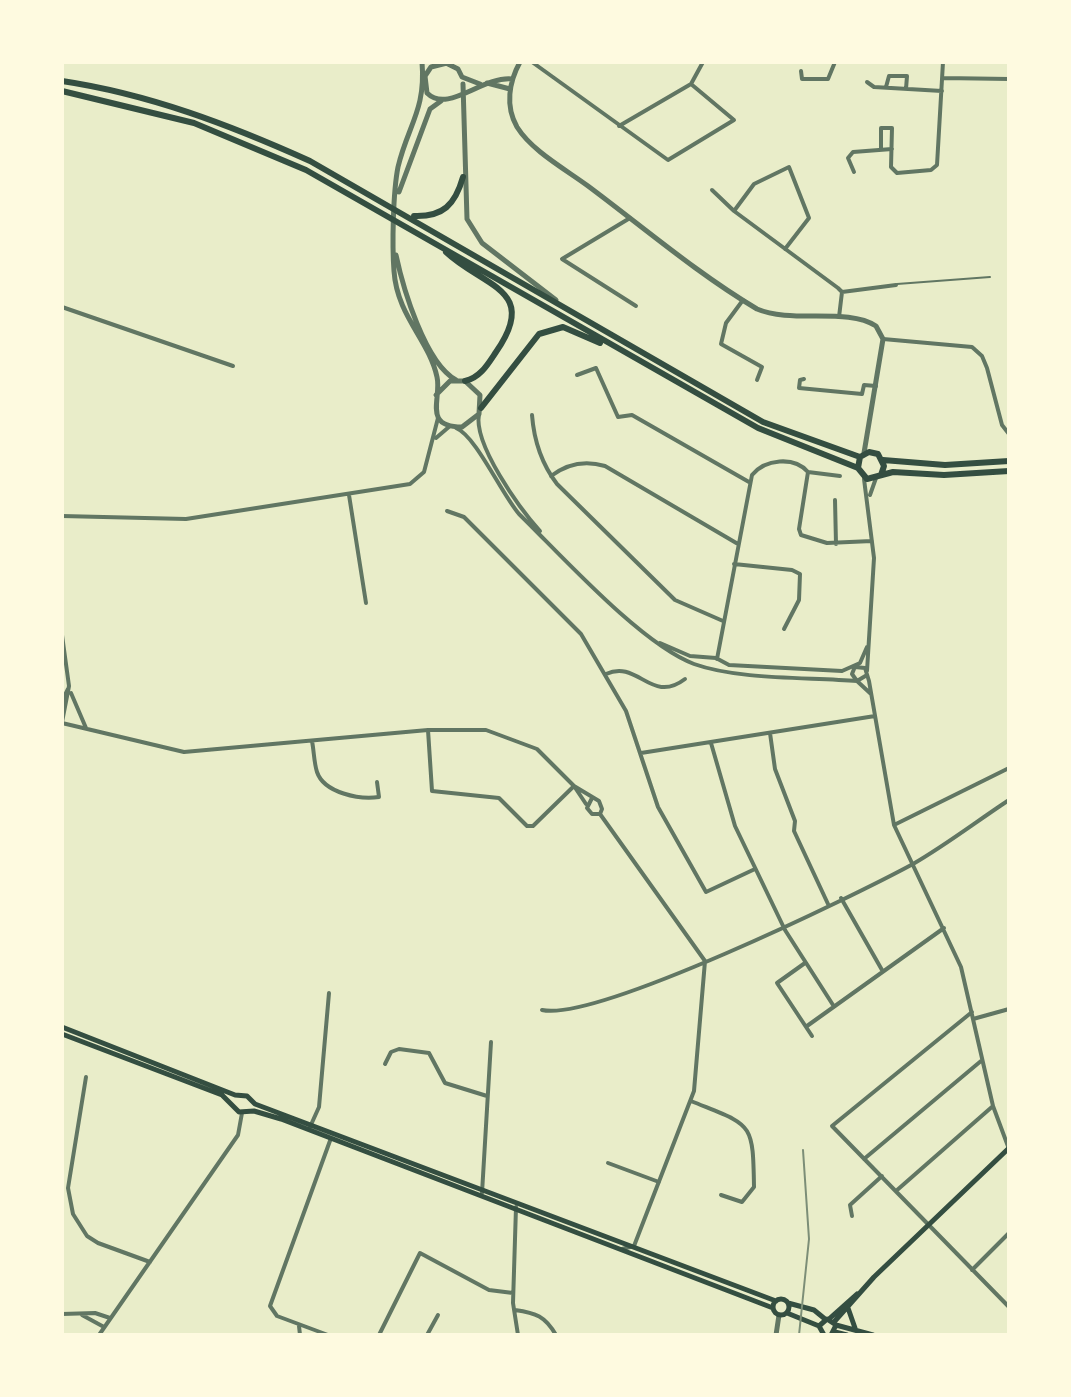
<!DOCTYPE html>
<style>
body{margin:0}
#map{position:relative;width:1071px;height:1397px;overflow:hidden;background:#e9edc9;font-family:"Nunito Sans",sans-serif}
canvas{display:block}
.frame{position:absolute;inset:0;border:64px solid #fefae0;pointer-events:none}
</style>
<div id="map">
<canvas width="1071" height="1397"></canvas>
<div class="frame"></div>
</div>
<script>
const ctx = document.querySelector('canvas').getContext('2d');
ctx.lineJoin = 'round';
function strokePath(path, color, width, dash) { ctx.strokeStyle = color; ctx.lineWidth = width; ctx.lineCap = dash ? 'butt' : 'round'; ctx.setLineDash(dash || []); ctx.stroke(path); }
strokePath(new Path2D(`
 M897 284 990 277`), '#617663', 2);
strokePath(new Path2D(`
 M532 62 668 160 734 120 691 84
 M801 71 802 79H828L835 62
 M943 78 1009 79
 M867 82 874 87 942 91
 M886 87 889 76H907L906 89
 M619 126 691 84 703 62
 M881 149V128H892L891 167 897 173 931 170 937 165 943 62
 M854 172 848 158 853 152 892 149
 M712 190 734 211 838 288 842 292 839 317
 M734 211 754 184 789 167 809 218 785 249
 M630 218 562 259 636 306
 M842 292 896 285
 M743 300 726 323 721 344 762 367 757 380
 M62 307 233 366
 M883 339 972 347 982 356 987 368 1002 425 1009 434
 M577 375 596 368 618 417 632 415 749 482
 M804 379 800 380 799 388 862 394 864 385 876 386
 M479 414C473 444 520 509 540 531
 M532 415C534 441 541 463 557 484L675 600 723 621
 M456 428C476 436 501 493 519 514 562 556 641 644 694 664 739 680 807 677 857 681L871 694
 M436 438 450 426
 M808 472 799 529 801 535 827 543 872 541
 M551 476C568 463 585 460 605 466L738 544
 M864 479 874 558 867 671
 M349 495 366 603
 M870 495 876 478
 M835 500 836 544
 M447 511 464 517 581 634 626 711 658 807 706 892 755 869
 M62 516 186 519 410 484 424 472 438 418
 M734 564 792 570 800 574 799 600 784 629
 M62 635 69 686 62 722
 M660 643 690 656 716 658 729 665 842 671 860 663 867 647
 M717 659 752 475C765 459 794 456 808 472L840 476
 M855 667 865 668 869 681 894 825 961 967 993 1106 1009 1149
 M854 669 852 674 857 681 867 675
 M606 674C638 659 651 705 685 679
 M71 693 86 728
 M62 701 68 689
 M62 723 184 752 428 730H486L537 749 574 786 533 826H527L499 798 432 791 428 730
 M770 733 775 769 795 821 794 831 828 904
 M312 741C314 751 314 763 317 772 324 793 360 800 379 797L377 782
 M711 743 735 826 785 930 833 1005
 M641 753 875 716
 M586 804 574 786 599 801 602 809 600 814H592L587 808 592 798
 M600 814 705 961
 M894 825 1009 768
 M841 898 882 970
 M805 963 777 983 812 1036
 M542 1010C596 1022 854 896 913 864 946 845 977 821 1009 800
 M972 1012 832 1126 1009 1307
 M973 1019 1009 1009
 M807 1026 944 928
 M385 1064 391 1052 399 1049 429 1053 445 1083 487 1096
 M86 1077 68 1188 73 1214 87 1236 98 1243 150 1262
 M691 1101C752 1126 753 1120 754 1187L742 1202 721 1195
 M310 1127 319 1107 329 993
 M864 1159 981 1061
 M608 1163 659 1182
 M896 1191 993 1106
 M482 1193 491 1042
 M516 1207 513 1303 518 1335
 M852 1216 850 1205 882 1176
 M622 1249 634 1246 694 1091 705 961
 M972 1270 1009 1233
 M515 1310C536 1313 545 1316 556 1335
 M62 1314 95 1313 110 1318
 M82 1315 104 1327
 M299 1326 300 1335
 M99 1335 238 1135 242 1113
 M328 1335 277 1316 270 1306 331 1138
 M379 1335 420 1253 489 1290 513 1293
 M427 1335 438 1315`), '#617663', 4);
strokePath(new Path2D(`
 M422 62C426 110 408 125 398 167 393 192 392 245 394 271 397 316 429 340 437 377 442 398 422 427 462 427L479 414 480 395 465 381H450L436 395
 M520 62C509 82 505 106 517 127 532 151 565 169 588 186 643 227 698 274 757 309 792 324 847 307 876 326L883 339 864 453
 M446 63 458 69 462 77 480 84
 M447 63 431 67 425 76 427 93C448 114 482 76 512 79
 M487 83 510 89
 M463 84 467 219 482 243 556 300
 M399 192 430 109 441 101
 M396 255C403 288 425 363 456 380
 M776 1335 779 1315`), '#617663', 5);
strokePath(new Path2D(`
 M62 1027 235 1095 247 1096 255 1104 776 1301
 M62 1034 222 1095 239 1112 254 1111 281 1119 773 1308
 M773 1307a8 8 0 1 1 16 0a8 8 0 1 1-16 0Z
 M788 1303 814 1310 825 1319
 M848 1308 855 1328
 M787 1313 819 1326
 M829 1319 857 1294
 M834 1322 874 1277 1009 1148
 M836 1325 873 1335
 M835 1332 847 1335
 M824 1335 819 1326 827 1319 836 1325 831 1335`), '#344e41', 5);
strokePath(new Path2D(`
 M62 81C149 94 230 125 310 161L763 422 860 457
 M62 91 194 123 306 170 758 428 858 468
 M414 216C443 217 455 205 463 177
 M446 252C483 287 540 289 496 352 488 364 480 378 465 381
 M481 408 539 334 563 327 600 343
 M860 457 858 468 867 479 893 472 944 475 1009 471
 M860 457 869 452 878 454 884 466 881 475
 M883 460 945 465 1009 461`), '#344e41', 6);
strokePath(new Path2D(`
 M799 1335 809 1239 803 1150`), '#7c8e77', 2);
</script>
